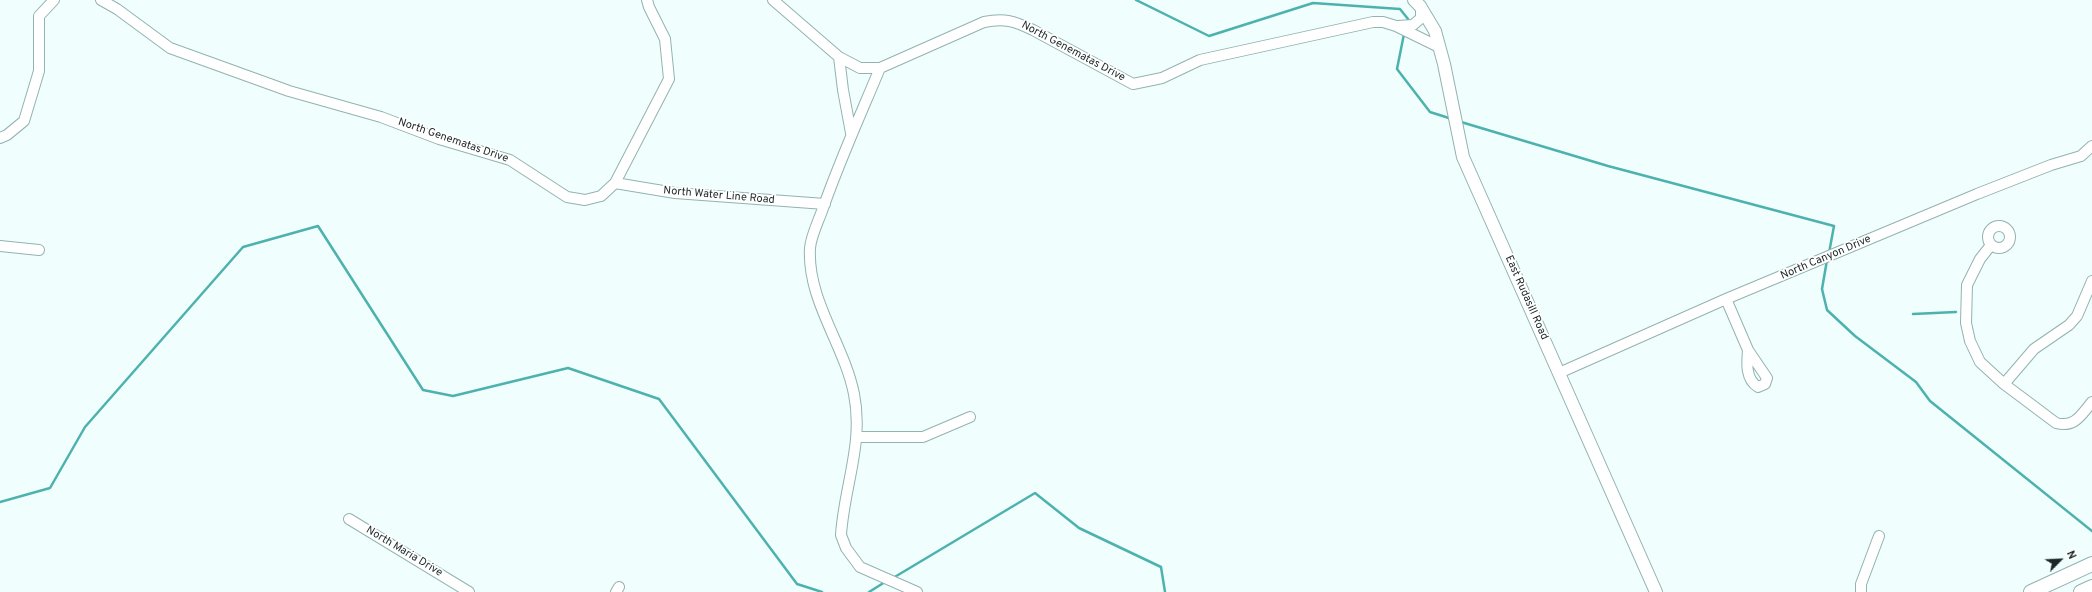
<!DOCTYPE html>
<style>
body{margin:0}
#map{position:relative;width:2092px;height:592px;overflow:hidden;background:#f0fefd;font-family:Overpass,sans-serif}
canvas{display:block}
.north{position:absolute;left:2040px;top:540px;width:40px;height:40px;-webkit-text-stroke:3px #fff;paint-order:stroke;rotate:66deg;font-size:11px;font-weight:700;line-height:16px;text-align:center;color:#1a2726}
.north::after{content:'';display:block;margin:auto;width:14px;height:18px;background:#1a2726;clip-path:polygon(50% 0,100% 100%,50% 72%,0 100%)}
</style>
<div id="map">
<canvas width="2092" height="592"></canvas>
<div class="north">N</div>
</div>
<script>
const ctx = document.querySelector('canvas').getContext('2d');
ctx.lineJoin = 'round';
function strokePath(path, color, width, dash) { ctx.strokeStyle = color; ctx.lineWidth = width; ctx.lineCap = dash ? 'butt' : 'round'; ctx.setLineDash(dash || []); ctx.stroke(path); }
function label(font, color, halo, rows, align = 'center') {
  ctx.font = font + ' Overpass,sans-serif'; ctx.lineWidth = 3.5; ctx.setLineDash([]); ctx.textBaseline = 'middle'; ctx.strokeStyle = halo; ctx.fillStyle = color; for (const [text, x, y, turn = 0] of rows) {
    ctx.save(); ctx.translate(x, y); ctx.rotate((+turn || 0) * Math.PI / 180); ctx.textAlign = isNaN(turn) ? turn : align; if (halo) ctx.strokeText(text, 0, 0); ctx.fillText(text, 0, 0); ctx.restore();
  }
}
strokePath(new Path2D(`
 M1136 0 1209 36 1313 3 1400 9 1408 19 1407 23
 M1404 34 1397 69 1430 112 1452 119
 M1461 122 1608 166 1834 226 1829 253
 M1827 260 1822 289 1827 310 1855 336 1916 382 1930 401 2092 531
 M1913 314 1956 312
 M0 502 50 488 85 427 243 247 318 226 423 390 453 396 568 368 659 399 797 584 822 592
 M893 578 1035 493 1079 528 1161 567 1165 592
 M869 592 885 582`), '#4db2ae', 2.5);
const minor = new Path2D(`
 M101 0 117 9 170 48 289 91 381 117 439 139 510 160 567 197 585 200 601 196 615 183 669 79 665 39 649 7 647 0
 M773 0 839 57 860 68H880L984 22C1005 18 1014 21 1033 30L1133 84 1162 78 1200 60 1373 22H1383L1396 26 1439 47
 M1398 26 1413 25 1421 18V7
 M839 57 843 90 851 133
 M880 68C860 116 839 162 822 211 818 222 811 236 810 248 807 300 844 344 854 394 864 443 844 487 841 535L846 548 860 567 917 592
 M0 138 7 135 24 121 39 71V16L54 0
 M615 183 675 193 825 204
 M1988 237a11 11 0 1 1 22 0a11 11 0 1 1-22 0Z
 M1991 245 1980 259 1967 285 1966 323 1970 341 1980 362 2004 384 2056 423C2075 428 2081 415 2092 402
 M0 246 39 250
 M1726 299 1748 350 1767 378 1765 384 1758 387C1745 379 1747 362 1748 350
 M1559 373 1726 299 1977 194 2051 165 2081 156 2092 146
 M2004 384 2034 349 2069 325 2077 316 2092 281
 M857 437H923L970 417
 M349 519 469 592
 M616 592 619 587
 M1861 592V584L1879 536`);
const tertiary = new Path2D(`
 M1414 0 1420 6 1435 31 1444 64 1463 157 1656 592`);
const secondary = new Path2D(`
 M2031 592 2092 564
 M2081 592 2092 587`);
strokePath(minor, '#92b3b0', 12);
strokePath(tertiary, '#92b3b0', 14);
strokePath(secondary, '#92b3b0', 16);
strokePath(minor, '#fff', 10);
strokePath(tertiary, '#fff', 12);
strokePath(secondary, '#fff', 14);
label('11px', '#1a2726', '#fff', [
 ["North Genematas Drive",1073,52,28],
 ["North Genematas Drive",453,141,19],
 ["North Water Line Road",719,196,5],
 ["North Canyon Drive",1826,258,-23],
 ["East Rudasill Road",1526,298,66],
 ["North Maria Drive",404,552,31]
]);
</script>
